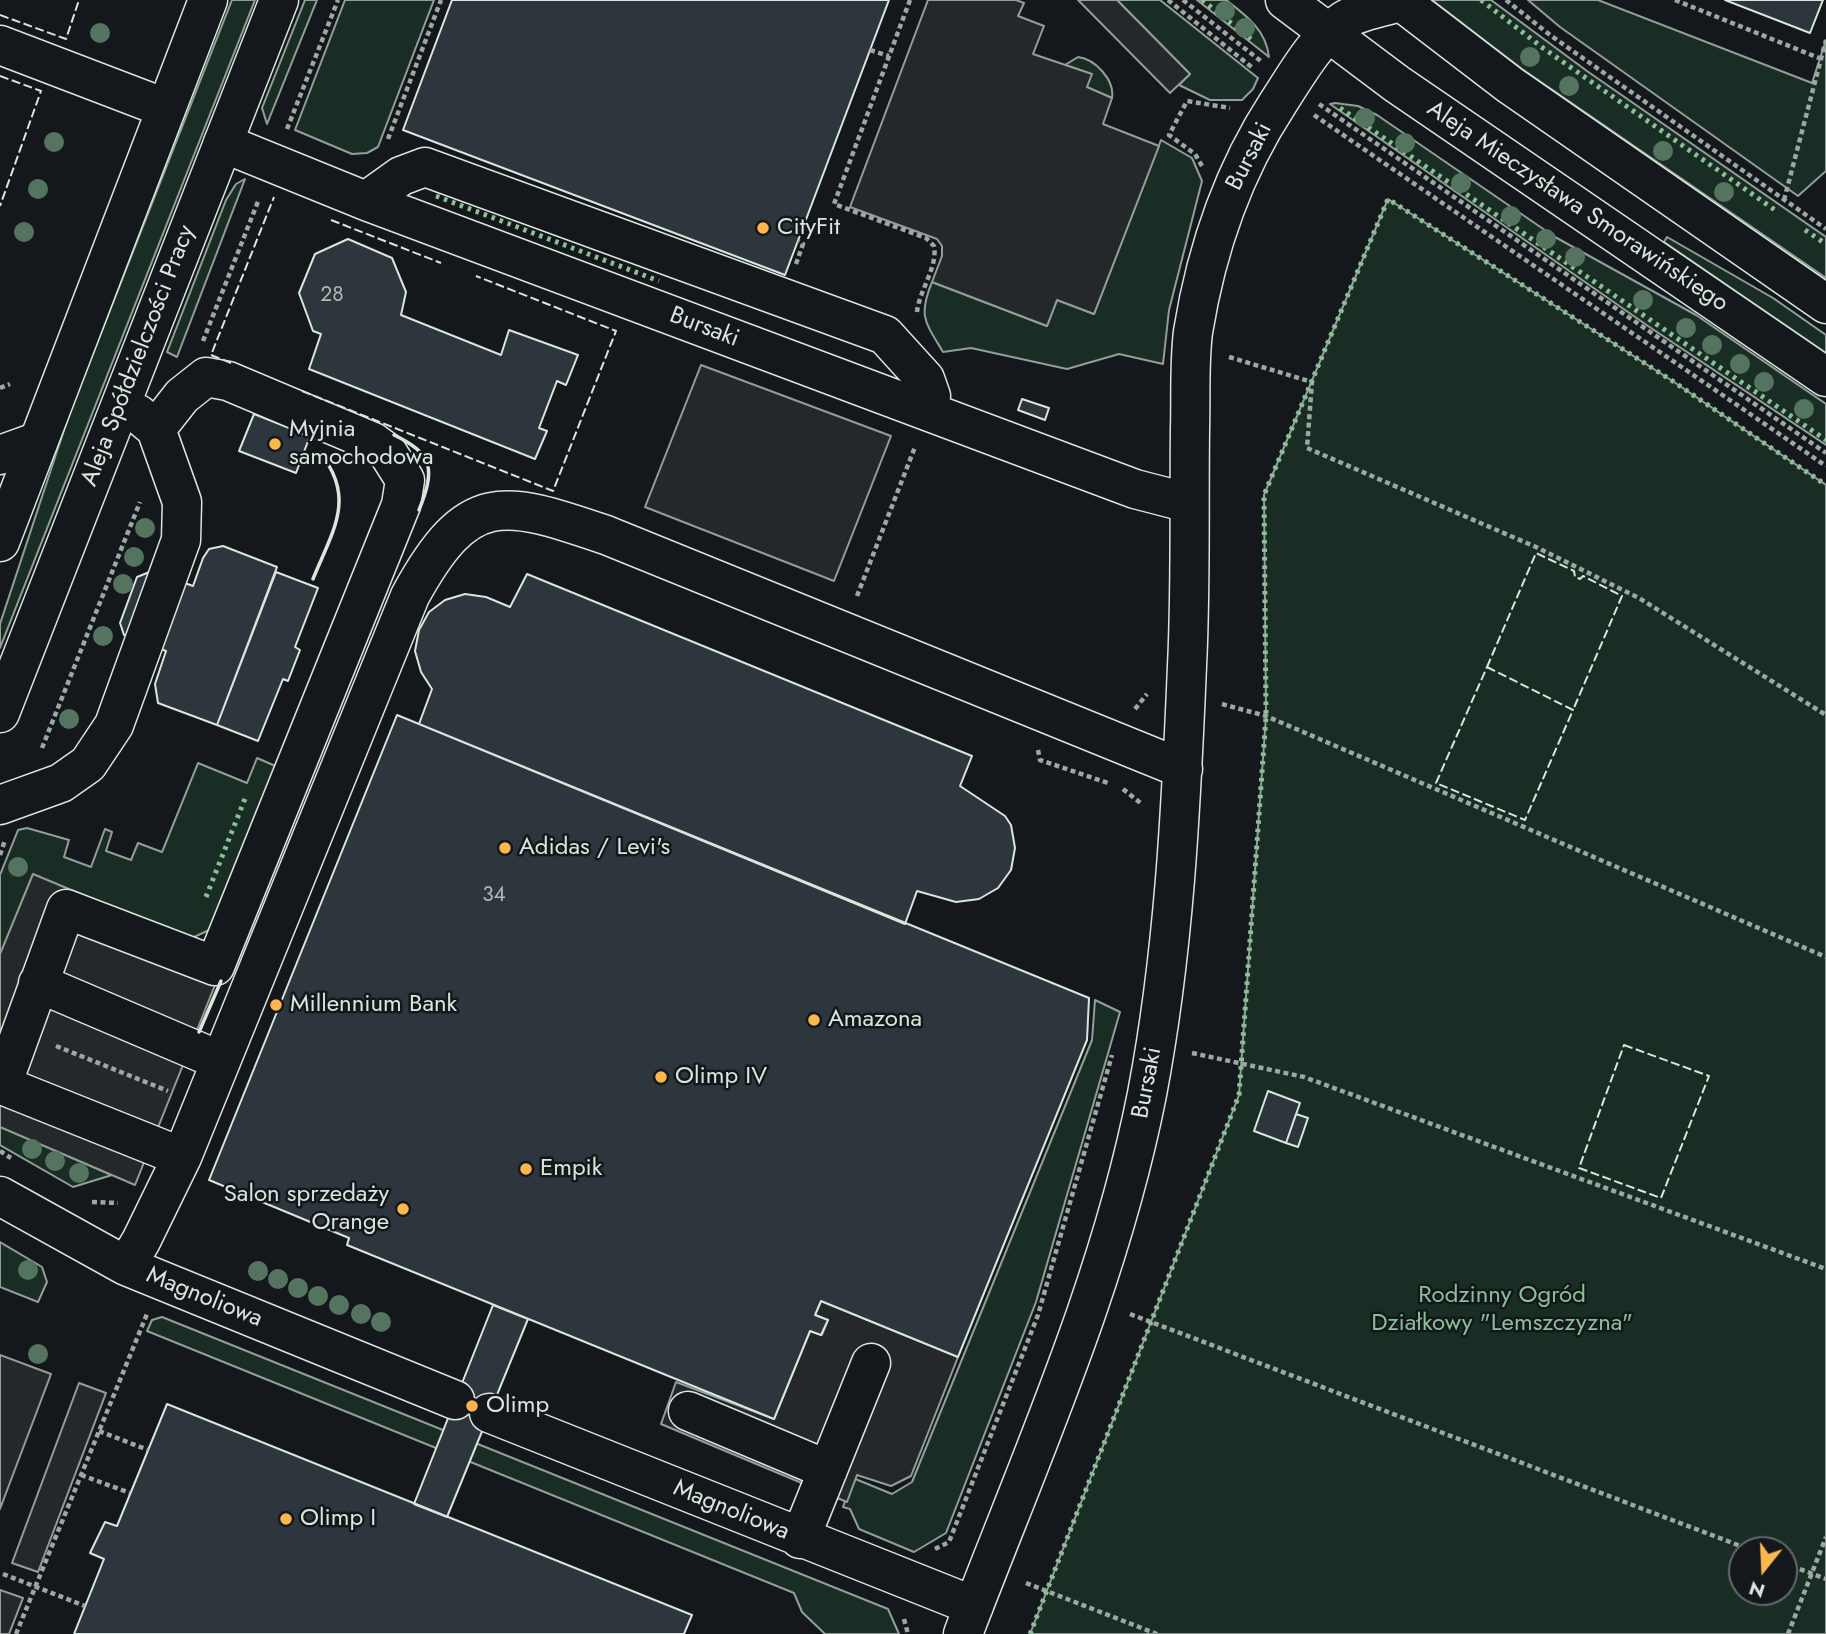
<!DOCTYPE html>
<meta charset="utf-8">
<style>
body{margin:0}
#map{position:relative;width:1826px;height:1634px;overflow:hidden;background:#14181c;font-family:Jost,sans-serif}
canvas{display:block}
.north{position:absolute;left:1728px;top:1536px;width:70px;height:70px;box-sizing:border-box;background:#14181c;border:2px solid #626a69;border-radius:50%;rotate:198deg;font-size:19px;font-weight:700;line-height:28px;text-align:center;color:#d8e6dc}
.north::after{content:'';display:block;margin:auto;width:24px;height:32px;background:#ffb74d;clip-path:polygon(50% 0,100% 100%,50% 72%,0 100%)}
</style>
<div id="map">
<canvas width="1826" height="1634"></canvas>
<div class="north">N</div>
</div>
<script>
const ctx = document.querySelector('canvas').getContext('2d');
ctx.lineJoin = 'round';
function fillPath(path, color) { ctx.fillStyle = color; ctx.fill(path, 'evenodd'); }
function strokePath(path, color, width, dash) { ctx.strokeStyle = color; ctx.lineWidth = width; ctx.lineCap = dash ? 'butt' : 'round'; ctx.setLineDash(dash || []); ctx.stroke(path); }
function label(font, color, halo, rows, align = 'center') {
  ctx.font = font + ' Jost,sans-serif'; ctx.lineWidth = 5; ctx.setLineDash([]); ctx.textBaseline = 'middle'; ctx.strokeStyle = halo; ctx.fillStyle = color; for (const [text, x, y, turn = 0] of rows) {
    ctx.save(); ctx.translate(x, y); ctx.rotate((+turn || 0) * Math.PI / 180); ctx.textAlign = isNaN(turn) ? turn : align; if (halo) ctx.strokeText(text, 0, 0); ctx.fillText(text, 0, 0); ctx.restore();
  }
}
const green = new Path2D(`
 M232 0H255L0 648V624L70 412Z
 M305 0H317L267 124 262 108Z
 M345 0H434L378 147 367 153 352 154 295 130Z
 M1117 0H1160L1258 78 1253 89 1242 100H1210L1179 85 1190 74Z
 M1197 0H1226C1247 16 1266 30 1269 57Z
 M1432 0H1491L1587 71 1826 237V278L1522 69Z
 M1528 0H1598L1812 83 1826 40V171L1798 196 1560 27Z
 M1078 57C1095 59 1115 80 1112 98L1086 87 1091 74 1065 65Z
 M1335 103 1358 106 1377 115 1555 237 1696 315 1826 404V445L1648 326 1330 104Z
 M1161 140 1192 158 1202 181 1169 310 1163 364 1119 354 1067 369 971 348 943 352C925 322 918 316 932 282L1047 326 1057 300 1094 314Z
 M245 179 177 357 167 352 226 200 236 184Z
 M1388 199 1671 380 1826 485V1634H1030L1239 1095 1266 716 1264 495ZM1742 1550H1784V1592H1742Z
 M1667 237 1773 298 1826 335V353L1664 242Z
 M257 758 287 771 218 926 194 937 0 954V875L18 830 27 828 69 840 64 857 91 867 105 829 112 832 106 851 131 860 138 843 162 852 198 763 247 783Z
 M1095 1000 1120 1012 1036 1302 946 1533 914 1552 859 1529 850 1509 843 1507 853 1478 892 1494 912 1482 1092 1040Z
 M0 1127 112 1175 73 1187 0 1145Z
 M0 1242 42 1267 47 1282 38 1302 0 1287Z
 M162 1317 888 1609 899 1634H825L802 1612 794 1593 147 1331 152 1320Z`);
fillPath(green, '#1a2d24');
strokePath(green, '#939e99', 2);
const parking = new Path2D(`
 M928 0H1016L1024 3 1018 16 1044 26 1033 54 1092 74 1087 87 1112 98 1103 124 1159 146 1094 314 1057 300 1047 326 932 282 942 256V246L937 239 850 207Z
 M1078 0H1117L1190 74 1170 93Z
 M701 365 891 436 834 581 645 507Z
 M33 874 227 955 135 1185 0 1127V954Z
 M821 1301 958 1357 911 1476 891 1486 857 1475 847 1502 661 1424 676 1382 774 1419 810 1331 822 1335 828 1320 815 1315Z
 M0 1355 51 1374 0 1509Z
 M79 1383 106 1393 38 1572 12 1563Z
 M0 1590 23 1598 9 1634H0Z`);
fillPath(parking, '#24282b');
strokePath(parking, '#939e99', 2);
const building = new Path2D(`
 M452 0H889L785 275 403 130Z
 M1725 0H1823L1810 33Z
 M348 239 392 258 406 292 401 315 501 355 509 330 578 355 566 385 557 381 539 428 547 431 535 459 309 369 321 334 313 331 299 293 315 254Z
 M1022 399 1049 408 1045 420 1018 410Z
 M254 414 310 436 296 473 239 451Z
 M223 546 277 567 217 725 158 703 155 684 166 651 124 635 120 623 137 577 152 571 193 586 203 558 209 549Z
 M276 572 318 588 295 647 300 650 288 681 283 679 258 741 217 725Z
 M527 574 972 756 960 786 1005 816 1011 825 1015 848 1011 870 998 888 979 899 956 902 917 891 905 924 419 724 432 689 421 672 415 651 419 630 429 612 445 600 465 594 486 597 510 607Z
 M397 715 1089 998 1087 1040 958 1357 821 1301 815 1315 828 1320 821 1335 810 1331 774 1419 347 1245 349 1238 209 1180Z
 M1268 1091 1300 1103 1286 1143 1254 1131Z
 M1296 1114 1308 1118 1298 1147 1286 1143Z
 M493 1305 528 1319 447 1517 414 1504Z
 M167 1404 692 1615 684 1634H74L104 1559 90 1553 105 1522 117 1526Z`);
fillPath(building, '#2c363c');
strokePath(building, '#d8e6dc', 2);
const minor = new Path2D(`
 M0 45 165 108
 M223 143 366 201 1135 489 1189 503
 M366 201 401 176 425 167 885 335 925 379 931 396 925 410
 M156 429 182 396 206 377 228 381 373 442 388 453 405 480 401 505 215 966 66 909 2 1085 182 1157
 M0 455 36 442
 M0 805 61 783 88 764 114 725 181 540 182 502 156 429 138 414
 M38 983 221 1061
 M0 1196 126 1266 455 1400
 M126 1266 141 1241 182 1157 410 596C468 490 501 499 606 535L1183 769
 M688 1411 828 1470
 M489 1413 974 1606
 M800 1539 871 1363
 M963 1634C1031 1456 1110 1282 1147 1094 1174 953 1181 810 1187 666 1191 587 1189 508 1190 429 1191 397 1189 364 1193 332 1206 251 1233 172 1278 103 1295 77 1316 39 1343 21 1358 11 1383 7 1401 2`);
const major = new Path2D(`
 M1285 0 1397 84 1826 377
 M1399 0 1510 85 1826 304
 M0 542 208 0
 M0 713 279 0`);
strokePath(minor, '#d8e6dc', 41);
strokePath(major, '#d8e6dc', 41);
strokePath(new Path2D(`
 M910 0 834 204 926 238 934 246C938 267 919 291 917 312
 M1168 0 1254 69
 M1183 0 1262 62
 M1506 0 1550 35 1826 229
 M1675 0 1819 58
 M870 50 889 56
 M1319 104 1826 453
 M1314 115 1826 466
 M287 129 338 0
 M388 139 441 0
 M1202 166 1195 154 1169 135 1187 101 1230 108
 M1784 200 1826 40
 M796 264 803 244 798 241
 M203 341 259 199
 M1229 357 1312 382 1307 448 1536 547 1639 598 1826 715
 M0 388 10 384
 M857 596 915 447
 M1222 704 1266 716 1826 957
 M1135 709 1147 694
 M42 748 140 502
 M1038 750 1040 760 1108 783
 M1123 789 1143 805
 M0 855 5 840
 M56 1046 168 1091
 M1192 1053 1304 1077 1826 1269
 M0 1151 11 1158
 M92 1202 118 1203
 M1130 1314 1751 1550
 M99 1431 148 1450
 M81 1475 130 1493
 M935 1549 949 1542 1038 1315 1112 1055
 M1784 1563 1826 1579
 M3 1574 85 1606
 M1026 1583 1157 1634
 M904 1619 908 1634
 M16 1634 147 1314
 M1788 1634 1826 1537`), '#9da8a2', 4.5, [5, 3.5]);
strokePath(minor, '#14181c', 38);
strokePath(major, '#14181c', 38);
strokePath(new Path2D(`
 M1202 0 1251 39
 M1481 0 1543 48 1775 210
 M1340 108 1826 440
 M436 196 659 281
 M1805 230 1826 244
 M206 897 246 796
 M1030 1634 1239 1095 1266 716 1264 495 1388 199 1671 380 1826 485`), '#8ac095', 5, [3.5, 5]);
strokePath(new Path2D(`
 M0 15 66 39 79 0
 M0 76 41 91 0 206
 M331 220 441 263
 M231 363 211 355 274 197
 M302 391 553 491 616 331 476 276
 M1487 667 1573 710 1525 820 1436 783Z
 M1487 667 1536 553 1574 571 1575 577 1580 579 1583 576 1622 596 1573 710
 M1624 1045 1709 1076 1661 1198 1579 1168Z`), '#d8e6dc', 2, [9, 3.5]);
strokePath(new Path2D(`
 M394 435C434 454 435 470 419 510
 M313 579C332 532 357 498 320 453
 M199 1032 221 981`), '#d8e6dc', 3.5);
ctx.fillStyle = '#55745f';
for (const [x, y] of [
 [1225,11],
 [1245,28],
 [100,33],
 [1530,57],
 [1569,86],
 [1365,118],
 [54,142],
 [1405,143],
 [1663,151],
 [1461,183],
 [38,189],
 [1724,192],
 [1511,216],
 [24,232],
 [1546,239],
 [1575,257],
 [1643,300],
 [1686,328],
 [1712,345],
 [1740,364],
 [1764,382],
 [1804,409],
 [145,528],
 [134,557],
 [123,584],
 [103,636],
 [69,719],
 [18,867],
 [32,1149],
 [55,1161],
 [79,1173],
 [28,1270],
 [258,1271],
 [278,1279],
 [298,1288],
 [318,1296],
 [339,1305],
 [361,1314],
 [381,1322],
 [38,1354]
]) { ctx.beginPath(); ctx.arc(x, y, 10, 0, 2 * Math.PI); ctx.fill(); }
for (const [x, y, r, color] of [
 [763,228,7,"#ffb74d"],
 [275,444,7,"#ffb74d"],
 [505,848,7,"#ffb74d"],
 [276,1005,7,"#ffb74d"],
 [814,1020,7,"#ffb74d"],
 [661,1077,7,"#ffb74d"],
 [526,1169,7,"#ffb74d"],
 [403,1209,7,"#ffb74d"],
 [472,1406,7,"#ffb74d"],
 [286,1519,7,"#ffb74d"]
]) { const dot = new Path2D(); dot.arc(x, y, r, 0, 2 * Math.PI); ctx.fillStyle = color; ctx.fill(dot); strokePath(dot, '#14181c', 2.5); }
label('21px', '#adbab4', null, [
 ["28",332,296],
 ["34",494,896]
]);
label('24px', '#d8e6dc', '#14181c', [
 ["Bursaki",1250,157,-63],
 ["Aleja Mieczysława Smorawińskiego",1577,207,34],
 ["Bursaki",704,328,21],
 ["Aleja Spółdzielczości Pracy",139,356,-69],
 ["Bursaki",1148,1083,-79],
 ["Magnoliowa",204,1298,22],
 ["Magnoliowa",731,1511,22]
]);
label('24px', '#d8e6dc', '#14181c', [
 ["CityFit",777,228],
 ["Myjnia",289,430],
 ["samochodowa",289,458],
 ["Adidas / Levi's",519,848],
 ["Millennium Bank",290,1005],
 ["Amazona",828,1020],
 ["Olimp IV",675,1077],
 ["Empik",540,1169],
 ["Salon sprzedaży",389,1195,"right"],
 ["Orange",389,1223,"right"],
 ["Olimp",486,1406],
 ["Olimp I",300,1519]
], 'left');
label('24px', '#8ac095', '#14181c', [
 ["Rodzinny Ogród",1502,1296],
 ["Działkowy \"Lemszczyzna\"",1502,1324]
]);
</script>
